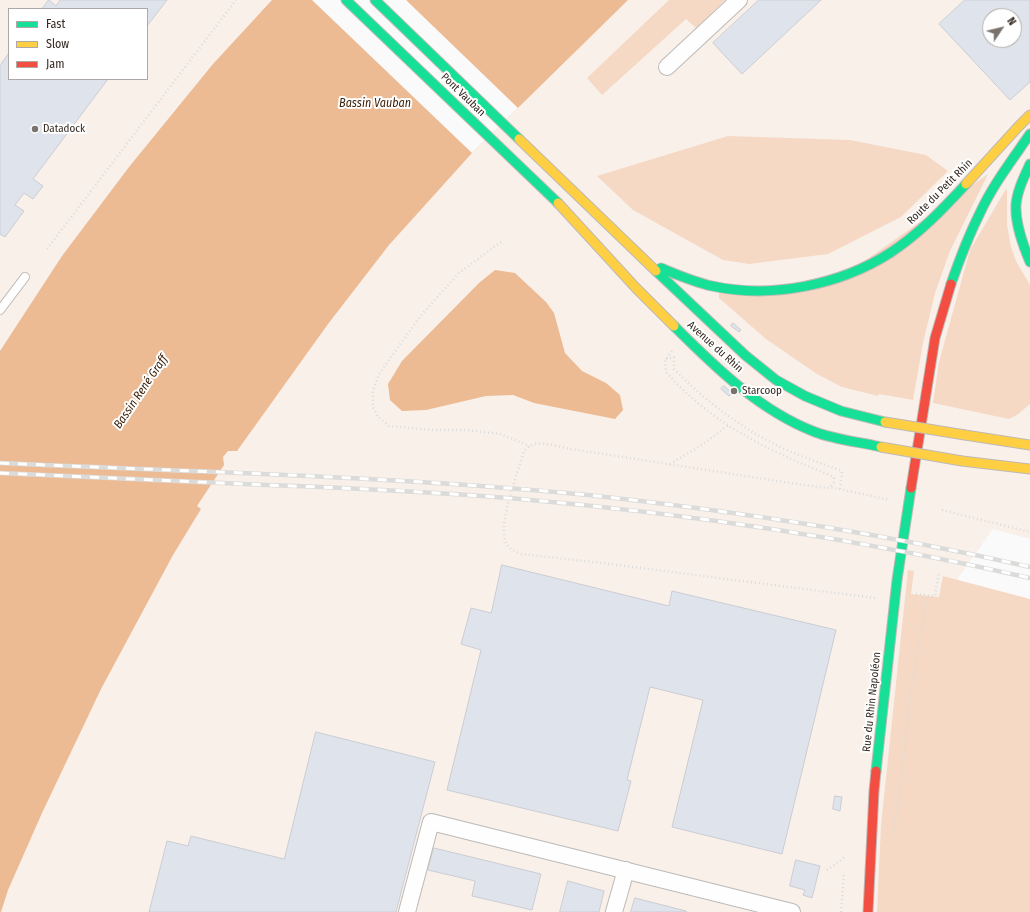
<!DOCTYPE html>
<meta charset="utf-8">
<style>
body{margin:0}
#map{position:relative;width:1030px;height:912px;overflow:hidden;background:#fafafa;font-family:"Fira Sans Condensed",sans-serif}
canvas{display:block}
.legend{position:absolute;left:8px;top:8px;width:140px;height:72px;box-sizing:border-box;background:#fff;border:1px solid #aea9a6;margin:0;padding:5px 7px;list-style:none;font-size:12px;color:#352921}
.legend li{display:flex;align-items:center;gap:8px;height:20px}
.legend b{width:20px;border:1px solid #aea9a6}
.north{position:absolute;left:982px;top:8px;width:40px;height:40px;box-sizing:border-box;background:#fff;border:1px solid #aea9a6;border-radius:50%;rotate:55deg;font-size:11px;font-weight:700;line-height:16px;text-align:center;color:#352921}
.north::after{content:'';display:block;margin:auto;width:14px;height:18px;background:#7a726d;clip-path:polygon(50% 0,100% 100%,50% 72%,0 100%)}
</style>
<div id="map">
<canvas width="1030" height="912"></canvas>
<ul class="legend">
<li><b style="height:5px;background:#16e098"></b>Fast</li>
<li><b style="height:5px;background:#ffcf43"></b>Slow</li>
<li><b style="height:5px;background:#f24e42"></b>Jam</li>
</ul>
<div class="north">N</div>
</div>
<script>
const ctx = document.querySelector('canvas').getContext('2d');
ctx.lineJoin = 'round';
function fillPath(path, color) { ctx.fillStyle = color; ctx.fill(path, 'evenodd'); }
function strokePath(path, color, width, dash) { ctx.strokeStyle = color; ctx.lineWidth = width; ctx.lineCap = dash ? 'butt' : 'round'; ctx.setLineDash(dash || []); ctx.stroke(path); }
function label(font, color, halo, rows, align = 'center') {
  ctx.font = font + ' "Fira Sans Condensed",sans-serif'; ctx.lineWidth = 4; ctx.setLineDash([]); ctx.textBaseline = 'middle'; ctx.strokeStyle = halo; ctx.fillStyle = color; for (const [text, x, y, turn = 0] of rows) {
    ctx.save(); ctx.translate(x, y); ctx.rotate((+turn || 0) * Math.PI / 180); ctx.textAlign = isNaN(turn) ? turn : align; if (halo) ctx.strokeText(text, 0, 0); ctx.fillText(text, 0, 0); ctx.restore();
  }
}
fillPath(new Path2D(`
 M0 0H1030V539L993 529 951 588 895 912H0ZM9 9H147V79H9ZM990 16H1014V40H990Z`), '#f9f0ea');
fillPath(new Path2D(`
 M669 0H725L696 28 686 19 602 95 587 78Z
 M728 136 850 140 926 155 948 171 901 217 828 254 749 264 723 260 633 210 597 176Z
 M988 174 950 251 935 293 923 343 913 400 879 394 878 396 842 387 817 374 766 339 719 298V293L832 284Z
 M1006 189 1007 190V225L1011 247 1016 261 1030 285V404L1017 415 1009 419 933 403 939 362 970 250Z
 M908 570 914 571 911 594 939 597 943 576 1030 599V912H877L881 825Z`), '#f5d9c4');
fillPath(new Path2D(`
 M272 0H628L472 153 389 245 328 324 237 451H228L223 457 224 465 197 506 201 509 173 555 101 689 42 813 8 890 1 912H0V351L62 256 129 167 213 64Z
 M495 270 515 273 546 302 554 313 565 353 582 371 606 383 620 395 623 410 615 419 534 403 513 395 486 396 426 410 402 411 390 400 388 384 402 361 479 283Z`), '#ecbb94');
fillPath(new Path2D(`
 M312 0H406L518 108 472 153Z`), '#fafafa');
const building = new Path2D(`
 M49 0 56 6 60 0H167L147 26V9H42Z
 M759 0H821L742 74 713 43Z
 M965 0H1030V82L1010 100 939 24ZM990 16H1014V40H990Z
 M9 53V79H108L33 179 43 186 33 199 24 193 15 205 24 211 5 237 0 234V66Z
 M733 323 741 330 739 332 731 326Z
 M724 386 732 393 729 396 721 389Z
 M502 565 669 606 672 591 836 630 782 854 672 827 703 700 650 687 627 780 631 781 618 831 447 790 481 650 461 644 471 608 491 613Z
 M316 732 435 762 396 912H149L167 841 188 846 191 836 284 859Z
 M835 796 842 797 840 811 833 809Z
 M434 848 541 874 532 910 472 896 475 881 428 870Z
 M796 860 820 866 812 898 803 895 805 890 790 886Z
 M568 881 604 891 599 912H560Z
 M635 898 686 911 687 912H631Z`);
fillPath(building, '#dfe4ec');
strokePath(building, '#cbcdd3', 1);
const lane = new Path2D(`
 M0 310 25 277`);
const street = new Path2D(`
 M667 67 739 0
 M407 912 431 822 792 912
 M614 912 626 870`);
const fast = new Path2D(`
 M346 0 558 203
 M375 0 519 139
 M1030 164C1024 177 1017 191 1016 205 1015 224 1023 245 1030 262
 M661 268C678 275 694 282 712 286 771 299 840 285 890 253 919 234 943 209 966 184
 M656 271 745 355 776 380 805 396 841 411 885 422
 M951 284C959 261 968 237 979 215 992 186 1012 160 1030 134
 M674 326C715 367 760 411 815 432 836 440 860 442 881 447
 M876 771 897 580 911 488`);
const slow = new Path2D(`
 M519 139 656 271
 M966 184 1018 127 1030 115
 M558 203 636 288 674 326
 M965 435 1030 445
 M962 461 1030 469`);
const jam = new Path2D(`
 M911 488 935 338 951 284
 M868 912 874 791 876 771`);
strokePath(lane, '#beb9b5', 10);
strokePath(street, '#beb9b5', 18);
strokePath(fast, '#beb9b5', 11);
strokePath(slow, '#beb9b5', 11);
strokePath(jam, '#beb9b5', 11);
strokePath(new Path2D(`
 M501 242 459 273 422 314 379 374 373 391V407L378 417 389 426 432 430H467L500 434 530 446
 M47 249 236 0
 M672 351 665 360 666 372C711 423 768 451 830 475L834 478V482L831 486
 M666 359 674 357V369C708 404 750 435 796 454 811 460 826 465 842 471L840 489
 M670 464 702 445 728 425
 M942 510 1030 532
 M916 594 935 596 939 572
 M875 598 602 563 521 554C514 551 507 548 505 540 499 521 518 472 524 451 527 448 530 445 535 444 546 442 560 447 571 449L797 484 827 488 830 487 890 500
 M894 832 901 781 909 702 927 595
 M827 870 846 856
 M841 912 844 874`), '#dbdbda', 2.5, [1, 3]);
strokePath(lane, '#fefefe', 8);
strokePath(street, '#fefefe', 16);
strokePath(fast, '#16e098', 9);
strokePath(slow, '#ffcf43', 9);
strokePath(jam, '#f24e42', 9);
const rail = new Path2D(`
 M0 463C196 472 393 476 588 495 736 511 885 534 1030 567
 M0 473C89 477 177 481 266 485 351 488 436 492 520 499 692 514 863 540 1030 578`);
strokePath(rail, '#dbdbda', 4.5);
strokePath(rail, '#fff', 3, [9]);
const slowBridge = new Path2D(`
 M885 422 965 435
 M881 447 962 461`);
strokePath(slowBridge, '#beb9b5', 11, []);
strokePath(slowBridge, '#ffcf43', 9);
for (const [x, y, r, color] of [
 [35,129,4,"#7a726d"],
 [734,391,4,"#7a726d"]
]) { const dot = new Path2D(); dot.arc(x, y, r, 0, 2 * Math.PI); ctx.fillStyle = color; ctx.fill(dot); strokePath(dot, '#fff', 1.5); }
label('11px', '#352921', '#fff', [
 ["Pont Vauban",463,95,44],
 ["Route du Petit Rhin",940,192,-45],
 ["Avenue du Rhin",715,347,42],
 ["Rue du Rhin Napoléon",872,702,-84]
]);
label('11px', '#352921', '#fff', [
 ["Datadock",43,129],
 ["Starcoop",742,391]
], 'left');
label('italic 12px', '#3f230b', '#fff', [
 ["Bassin Vauban",375,104],
 ["Bassin René Graff",141,392,-56]
]);
</script>
